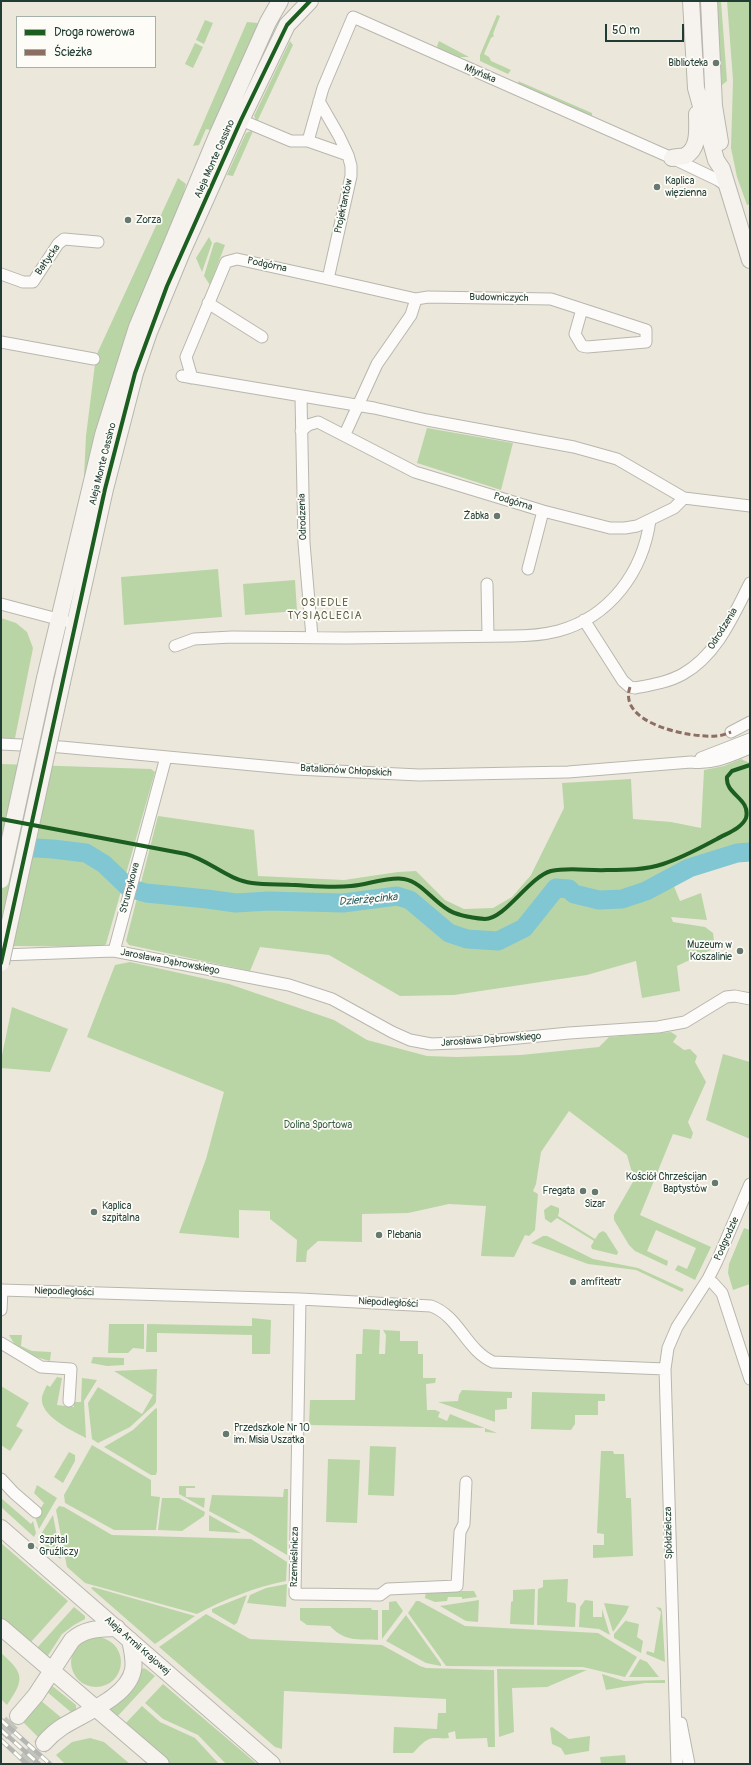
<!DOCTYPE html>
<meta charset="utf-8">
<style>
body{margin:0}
#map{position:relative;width:751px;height:1765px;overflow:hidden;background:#ece7db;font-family:Pangolin,sans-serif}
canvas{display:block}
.frame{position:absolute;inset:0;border:2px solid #1f3d34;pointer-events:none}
.legend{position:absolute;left:16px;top:16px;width:140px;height:52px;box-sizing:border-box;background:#fdfcf7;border:1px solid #a4b0a9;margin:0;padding:5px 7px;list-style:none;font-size:12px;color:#1f3d34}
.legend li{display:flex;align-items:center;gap:8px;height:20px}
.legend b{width:20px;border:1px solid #a4b0a9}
.scale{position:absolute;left:605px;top:24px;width:79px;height:18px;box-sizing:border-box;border:2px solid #1f3d34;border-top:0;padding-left:5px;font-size:12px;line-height:14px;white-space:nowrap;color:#1f3d34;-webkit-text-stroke:3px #fdfcf7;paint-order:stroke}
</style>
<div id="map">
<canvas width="751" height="1765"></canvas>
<div class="frame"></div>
<ul class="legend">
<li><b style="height:5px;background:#1b5e20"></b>Droga rowerowa</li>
<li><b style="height:5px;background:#8d6e63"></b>Ścieżka</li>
</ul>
<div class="scale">50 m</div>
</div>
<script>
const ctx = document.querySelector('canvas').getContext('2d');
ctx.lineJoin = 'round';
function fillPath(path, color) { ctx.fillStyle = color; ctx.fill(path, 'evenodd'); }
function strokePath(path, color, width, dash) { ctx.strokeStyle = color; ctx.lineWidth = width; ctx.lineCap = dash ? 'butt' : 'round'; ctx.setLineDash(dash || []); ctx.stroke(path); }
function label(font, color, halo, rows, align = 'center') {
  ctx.font = font + ' Pangolin,sans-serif'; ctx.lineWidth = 3.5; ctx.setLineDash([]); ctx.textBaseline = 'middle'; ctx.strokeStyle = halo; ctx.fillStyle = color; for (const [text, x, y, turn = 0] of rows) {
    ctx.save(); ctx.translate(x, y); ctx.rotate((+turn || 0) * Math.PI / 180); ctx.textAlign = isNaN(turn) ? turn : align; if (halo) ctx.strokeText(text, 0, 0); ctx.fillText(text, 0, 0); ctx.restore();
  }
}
fillPath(new Path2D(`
 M716 1H721L727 81 722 85Z
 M727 1H750V204L747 205 737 177 731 148 733 80Z
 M497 15 500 16 493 34 494 36 491 38 484 54 489 57 491 61 511 70 508 74 480 61V55Z
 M205 20 213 23 204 44 196 40Z
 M247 22 258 23 237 77 210 130 206 129 199 145 193 146Z
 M290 41 293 45 257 122 254 116Z
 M439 41 469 57H458L438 49 437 46Z
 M195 43 203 47 193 68 185 64Z
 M518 81 592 113V115L590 116 519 84Z
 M251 131H253L233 176 227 175 246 133Z
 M178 178 186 184 179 211 133 320 119 357 87 476H84L86 436 96 356Z
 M209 237 212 243 202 272 196 258Z
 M217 242 225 245 210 285 204 276 214 243Z
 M427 428 513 443 501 490 417 463Z
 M218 569 222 617 124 625 121 577Z
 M295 580 297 611 245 615 243 584Z
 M1 618 16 623 27 632 33 648 15 738H1Z
 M741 759 750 763V853L724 855 696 862 659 886 661 890 673 884 680 901 701 893 707 920 671 917 673 922 705 927 713 933 715 948 677 966 680 991 642 998 636 961 587 975 454 995 400 996 329 955 260 947 250 971 129 945 126 941 158 816 254 830 258 876 344 880 398 872 416 871 445 900 464 909 493 908 512 897 531 875 564 808 562 783 631 779 633 819 671 822 701 828 704 770 724 766Z
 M1 764 151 769 155 772 106 944 101 947 17 946 1 947Z
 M130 962 229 984 334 1020 367 1040 427 1056 457 1057 521 1055 599 1047 609 1037 671 1032 677 1036 673 1042 684 1050 690 1049 697 1056 695 1062 706 1082 688 1122 693 1133 691 1139 673 1134 640 1215 711 1247 695 1280 675 1270 678 1265 687 1269 696 1248 656 1230 647 1251 668 1261 667 1266 635 1251 629 1245 614 1220V1215L634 1180 627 1155 569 1111 541 1152 536 1184 533 1191 538 1194 535 1230 529 1236 525 1235 514 1257 481 1256 486 1206 449 1204 408 1213 362 1214V1242L318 1241 307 1251 306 1262H296L297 1240 270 1219V1211L239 1210V1238L179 1233 206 1159 224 1092 87 1037 115 965Z
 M12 1007 68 1029 50 1072 1 1068V1060Z
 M723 1054 750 1062V1139L706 1120Z
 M551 1205 559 1208V1212L558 1216 595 1239 599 1233 603 1231 606 1233 618 1252 617 1255 592 1249 591 1246 594 1241 557 1218 551 1223 545 1219 544 1210Z
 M744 1228 750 1230V1284L733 1290 728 1273 729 1264Z
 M543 1236H547L593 1259 638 1268 684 1289 682 1292 636 1270 588 1264 531 1243Z
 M252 1318 271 1320 270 1354H252V1335L157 1333V1352H146L147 1324 252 1326Z
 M109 1324H144V1349L133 1348 128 1353H108Z
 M363 1329 380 1330 379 1354H385L386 1335 383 1330 400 1331V1341H418V1354H423V1378H436L435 1383 426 1384 427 1410H435L440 1412 438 1417 447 1421 450 1414 497 1433 485 1432V1428L309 1425 310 1400H355L356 1354H362Z
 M9 1335H22L21 1346 32 1351 51 1352 50 1361 32 1356 16 1347Z
 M93 1357 124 1358V1365L107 1366 91 1363Z
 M157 1369 156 1402 154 1405 130 1427 98 1443 92 1439 88 1403 98 1387 142 1414 153 1395 114 1371Z
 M57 1377 62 1378 57 1405 74 1407V1402H81L82 1378 97 1380 84 1401 86 1438C73 1431 39 1416 42 1397 43 1393 45 1389 47 1385L50 1387Z
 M1 1386 29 1403 16 1426 23 1430 10 1451 1 1445Z
 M462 1390 512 1392V1398H507V1409L495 1410V1422L438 1402 458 1401 459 1395Z
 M532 1392 605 1394V1401H598V1415H575V1424L571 1430 531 1429Z
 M156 1408 157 1409V1471L156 1475H151L104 1447 133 1430Z
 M92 1445 151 1480V1496L160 1497 156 1530H114L65 1503 64 1495Z
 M370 1446 396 1447 394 1496 368 1495Z
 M601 1451H613L614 1454H624L626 1498H631L633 1556 593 1558V1545H604V1534L597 1533Z
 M69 1452 75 1455V1461L63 1483 54 1477Z
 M328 1459 360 1460 357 1523 326 1522Z
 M37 1485 57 1498 39 1529 35 1517 44 1503 34 1493Z
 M179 1486H195V1488H186V1497L205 1498 204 1508 179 1494Z
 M284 1489H288L287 1555 248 1532 209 1511 212 1495 283 1497Z
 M1 1498 31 1524 33 1521 36 1533 34 1537 1 1507Z
 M162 1498H179L205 1512 204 1516 182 1531 158 1530Z
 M59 1506 64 1507 112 1535 251 1539 287 1562 286 1581C256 1587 225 1599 197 1614L85 1583 67 1567 56 1510Z
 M53 1515 61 1558 60 1559 38 1539Z
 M209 1515 241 1533 209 1531Z
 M1 1543 68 1601 30 1643 1 1618Z
 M568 1579 567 1602 575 1603 576 1605 575 1627 537 1625 538 1589 543 1587V1580Z
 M287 1584 286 1607 247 1603 250 1595 266 1588Z
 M93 1587 195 1616 155 1644 93 1590 91 1588Z
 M535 1589 534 1625 510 1624 511 1602 513 1601V1590Z
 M426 1591H474L477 1597 462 1599V1597H448L447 1601 435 1602 425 1598Z
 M247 1595 237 1623 234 1625 212 1612V1609Z
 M479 1600 478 1622 466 1621 440 1606Z
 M585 1600 593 1601V1617H602V1609L610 1635 599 1629 579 1627 580 1607Z
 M396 1601 403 1611 382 1639V1610H389V1602Z
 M416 1601H419L465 1626 598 1633 637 1657 625 1677 583 1667 446 1666 408 1613Z
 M604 1603 629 1606 626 1613 613 1632Z
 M74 1607 85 1616V1619L74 1625 62 1634 47 1657 36 1649Z
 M656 1607 661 1608 662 1611 665 1662 646 1654 647 1651 654 1653 661 1612Z
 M300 1608H371L372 1610H378V1640C358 1639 345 1642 330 1626L307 1625 300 1620Z
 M206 1614 250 1639 382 1645 420 1666 426 1668 494 1670 495 1747H488L487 1738 456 1739 455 1731 448 1733 449 1738C443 1739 439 1738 433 1738 425 1739 418 1748 413 1753H393L394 1727 437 1729 438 1713H446V1699L284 1691 282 1749 275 1747 159 1647Z
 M406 1615 441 1664V1666L426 1663 386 1641Z
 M627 1619 626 1621 639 1624 637 1637 643 1641 641 1653 614 1638V1634Z
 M71 1662a25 25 0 1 1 50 0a25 25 0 1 1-50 0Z
 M1 1653C24 1673 25 1679 7 1705L1 1699Z
 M640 1659 647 1662 659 1677H629Z
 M143 1668 146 1669 155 1676 116 1718 109 1709C121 1701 133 1694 139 1680 140 1676 140 1672 143 1668Z
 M497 1669 587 1670 547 1687 512 1688 514 1732 499 1737Z
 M602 1674 624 1681 665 1680V1683H645L606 1690Z
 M163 1684 257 1764H226L198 1735 163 1719 145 1703Z
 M51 1685 76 1705V1709L72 1713 46 1691Z
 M40 1700 63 1719 39 1738 22 1721Z
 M142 1706 160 1722 195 1738 219 1764H170L124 1725Z
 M552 1727 569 1739 590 1736 589 1751 565 1755 561 1748 552 1744 550 1728Z
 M90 1738 104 1742 130 1764H65L56 1755 72 1742Z
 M625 1755 626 1764H601L600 1757Z`), '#b9d5a6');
strokePath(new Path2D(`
 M1 846 53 849 86 853 104 864 129 888 146 893 207 899 236 903 268 901 343 903 397 896 410 900 449 933 467 939 498 941 524 928 556 888 569 889 574 894 599 900 622 899 646 891 689 868 737 853 750 852`), '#80c7d3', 19);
strokePath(new Path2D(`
 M1 1734 18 1716
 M23 1764 44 1743`), '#c3c5ba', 16, [16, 8]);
const street = new Path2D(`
 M319 101 339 136 348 155
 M241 120 291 141H308L348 155 351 166V176L328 279 416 299 428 297 551 299 646 330V342L587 347 582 346 575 334 582 309
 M308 141 323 88 353 17 672 158 718 180 727 186
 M1 274 23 282H33L58 244 64 239 98 242
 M208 303 262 337
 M1 342 94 359
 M182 376 374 408 427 420 574 447 617 459 684 498 750 506
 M192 378 186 357 226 262 237 259 328 279
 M301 397 304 543 312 637
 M301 431 308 425 318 422 415 472 543 511 610 528H625L637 526 674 508 684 498
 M345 434 377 364 411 315 416 299
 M528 569 543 511
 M487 584 488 636
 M1 604 65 621
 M584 620 623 681 630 687 635 688C651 685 669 682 683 674 717 655 733 616 750 583
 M175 646 194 639 232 637 346 638 512 636C527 636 542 635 558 631 610 617 643 572 650 520
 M731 732 750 722
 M1 744 61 747 296 769 419 775 568 772 691 762C712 765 731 756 750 748
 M701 758 750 739
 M114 951 166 757
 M1 955 114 951 289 985 332 999 392 1032 410 1040 431 1044 478 1042 569 1033 658 1027 685 1022 726 997 735 996 750 999
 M708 1279 713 1283 722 1293 750 1379
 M1 1290 300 1299 431 1306C459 1316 466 1350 493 1362L665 1369
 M300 1299 295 1594 380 1595 388 1589 457 1586 460 1532 464 1524 466 1482
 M1 1310 2 1290
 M1 1343 41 1367 71 1369 69 1401
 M1 1479 14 1493 36 1512
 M681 1723 689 1764
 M677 1764 665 1369 668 1348 677 1327 708 1279 717 1261 750 1184`);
const secondary = new Path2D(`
 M691 1 696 88 716 160 722 169 750 260
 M709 1 714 106 720 142
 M672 158C676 157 681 157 685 156 700 149 697 127 697 114
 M45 678 103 435 137 327 216 138 268 22 280 1
 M62 682 105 489 135 373 149 332 182 252 241 120 287 25 310 1
 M1 1528 272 1764
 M1 1627 161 1764
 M18 1716 36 1695 72 1640C85 1628 100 1629 117 1628
 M44 1743C49 1737 56 1731 62 1727 84 1713 128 1697 133 1670 135 1660 132 1650 130 1640`);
strokePath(street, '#b7b7ae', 13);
strokePath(secondary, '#b7b7ae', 18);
strokePath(street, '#fcfbfa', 11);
strokePath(secondary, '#f6f3ef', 16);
const rail = new Path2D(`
 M1 1720 50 1764
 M1 1730 39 1764
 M1 1740 27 1764`);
strokePath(rail, '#b3b6b3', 4.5);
strokePath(rail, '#fdfcf7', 3, [9]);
const secondaryBridge = new Path2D(`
 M1 880 45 678
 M1 963 62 682`);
strokePath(secondaryBridge, '#b7b7ae', 18, []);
strokePath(secondaryBridge, '#f6f3ef', 16);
strokePath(new Path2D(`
 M630 687C617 724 691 738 716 736 721 736 726 734 731 732`), '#8d6e63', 3, [6, 3]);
strokePath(new Path2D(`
 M1 819 186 854C209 860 228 880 252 883 266 885 281 884 295 885 314 886 333 888 351 886 366 885 390 876 404 879 421 882 432 900 447 909 457 916 473 918 485 919 505 919 529 877 551 871 569 867 589 871 607 870 625 870 646 870 663 864 682 858 700 848 717 839 727 833 741 829 746 818 751 798 725 795 727 777L732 771 750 765
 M1 963 105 489 135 373 167 286 241 120 287 25 310 1`), '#1b5e20', 4);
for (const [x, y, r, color] of [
 [716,63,4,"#67786e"],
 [657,187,4,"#67786e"],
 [128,220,4,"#67786e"],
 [497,516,4,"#67786e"],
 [740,951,4,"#67786e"],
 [715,1183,4,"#67786e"],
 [583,1191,4,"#67786e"],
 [595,1192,4,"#67786e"],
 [94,1212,4,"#67786e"],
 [379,1235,4,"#67786e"],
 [573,1282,4,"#67786e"],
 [226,1434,4,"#67786e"],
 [31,1546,4,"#67786e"]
]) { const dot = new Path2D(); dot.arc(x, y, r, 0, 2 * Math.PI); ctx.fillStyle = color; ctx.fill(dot); strokePath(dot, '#fdfcf7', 1.5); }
label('10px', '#1f3d34', '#fdfcf7', [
 ["Biblioteka",708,63,"right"],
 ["Kaplica",665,181],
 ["więzienna",665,193],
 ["Zorza",136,220],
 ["Żabka",489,516,"right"],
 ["Muzeum w",732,945,"right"],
 ["Koszalinie",732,957,"right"],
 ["Kościół Chrześcijan",707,1177,"right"],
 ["Baptystów",707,1189,"right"],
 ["Fregata",575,1191,"right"],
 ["Sizar",595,1204,"center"],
 ["Kaplica",102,1206],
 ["szpitalna",102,1218],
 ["Plebania",387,1235],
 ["amfiteatr",581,1282],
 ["Przedszkole Nr 10",234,1428],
 ["im. Misia Uszatka",234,1440],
 ["Szpital",39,1540],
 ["Gruźliczy",39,1552]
], 'left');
label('10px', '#1f3d34', '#fdfcf7', [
 ["Młyńska",480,74,23],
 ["Aleja Monte Cassino",215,159,-66],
 ["Projektantów",344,206,-78],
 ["Bałtycka",48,260,-55],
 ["Podgórna",267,265,12],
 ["Budowniczych",499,298,1],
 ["Aleja Monte Cassino",103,464,-76],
 ["Podgórna",513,502,17],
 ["Odrodzenia",303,517,-92],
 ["Odrodzenia",723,629,-58],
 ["Batalionów Chłopskich",346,771,3],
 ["Strumykowa",130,888,-75],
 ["Jarosława Dąbrowskiego",170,962,11],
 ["Jarosława Dąbrowskiego",491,1040,-4],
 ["Podgrodzie",727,1239,-66],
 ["Niepodległości",64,1292,2],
 ["Niepodległości",388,1303,3],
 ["Spółdzielcza",669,1533,-91],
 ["Rzemieślnicza",295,1557,-89],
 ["Aleja Armii Krajowej",137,1646,41]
]);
label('10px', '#3b6046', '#fdfcf7', [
 ["Dolina Sportowa",318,1125]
]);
ctx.letterSpacing = '1px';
label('11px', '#5d5f44', '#fdfcf7', [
 ["OSIEDLE",325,603],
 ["TYSIĄCLECIA",325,616]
]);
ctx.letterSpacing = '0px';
label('italic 11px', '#2e6263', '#fdfcf7', [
 ["Dzierżęcinka",368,900,-5]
]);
</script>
